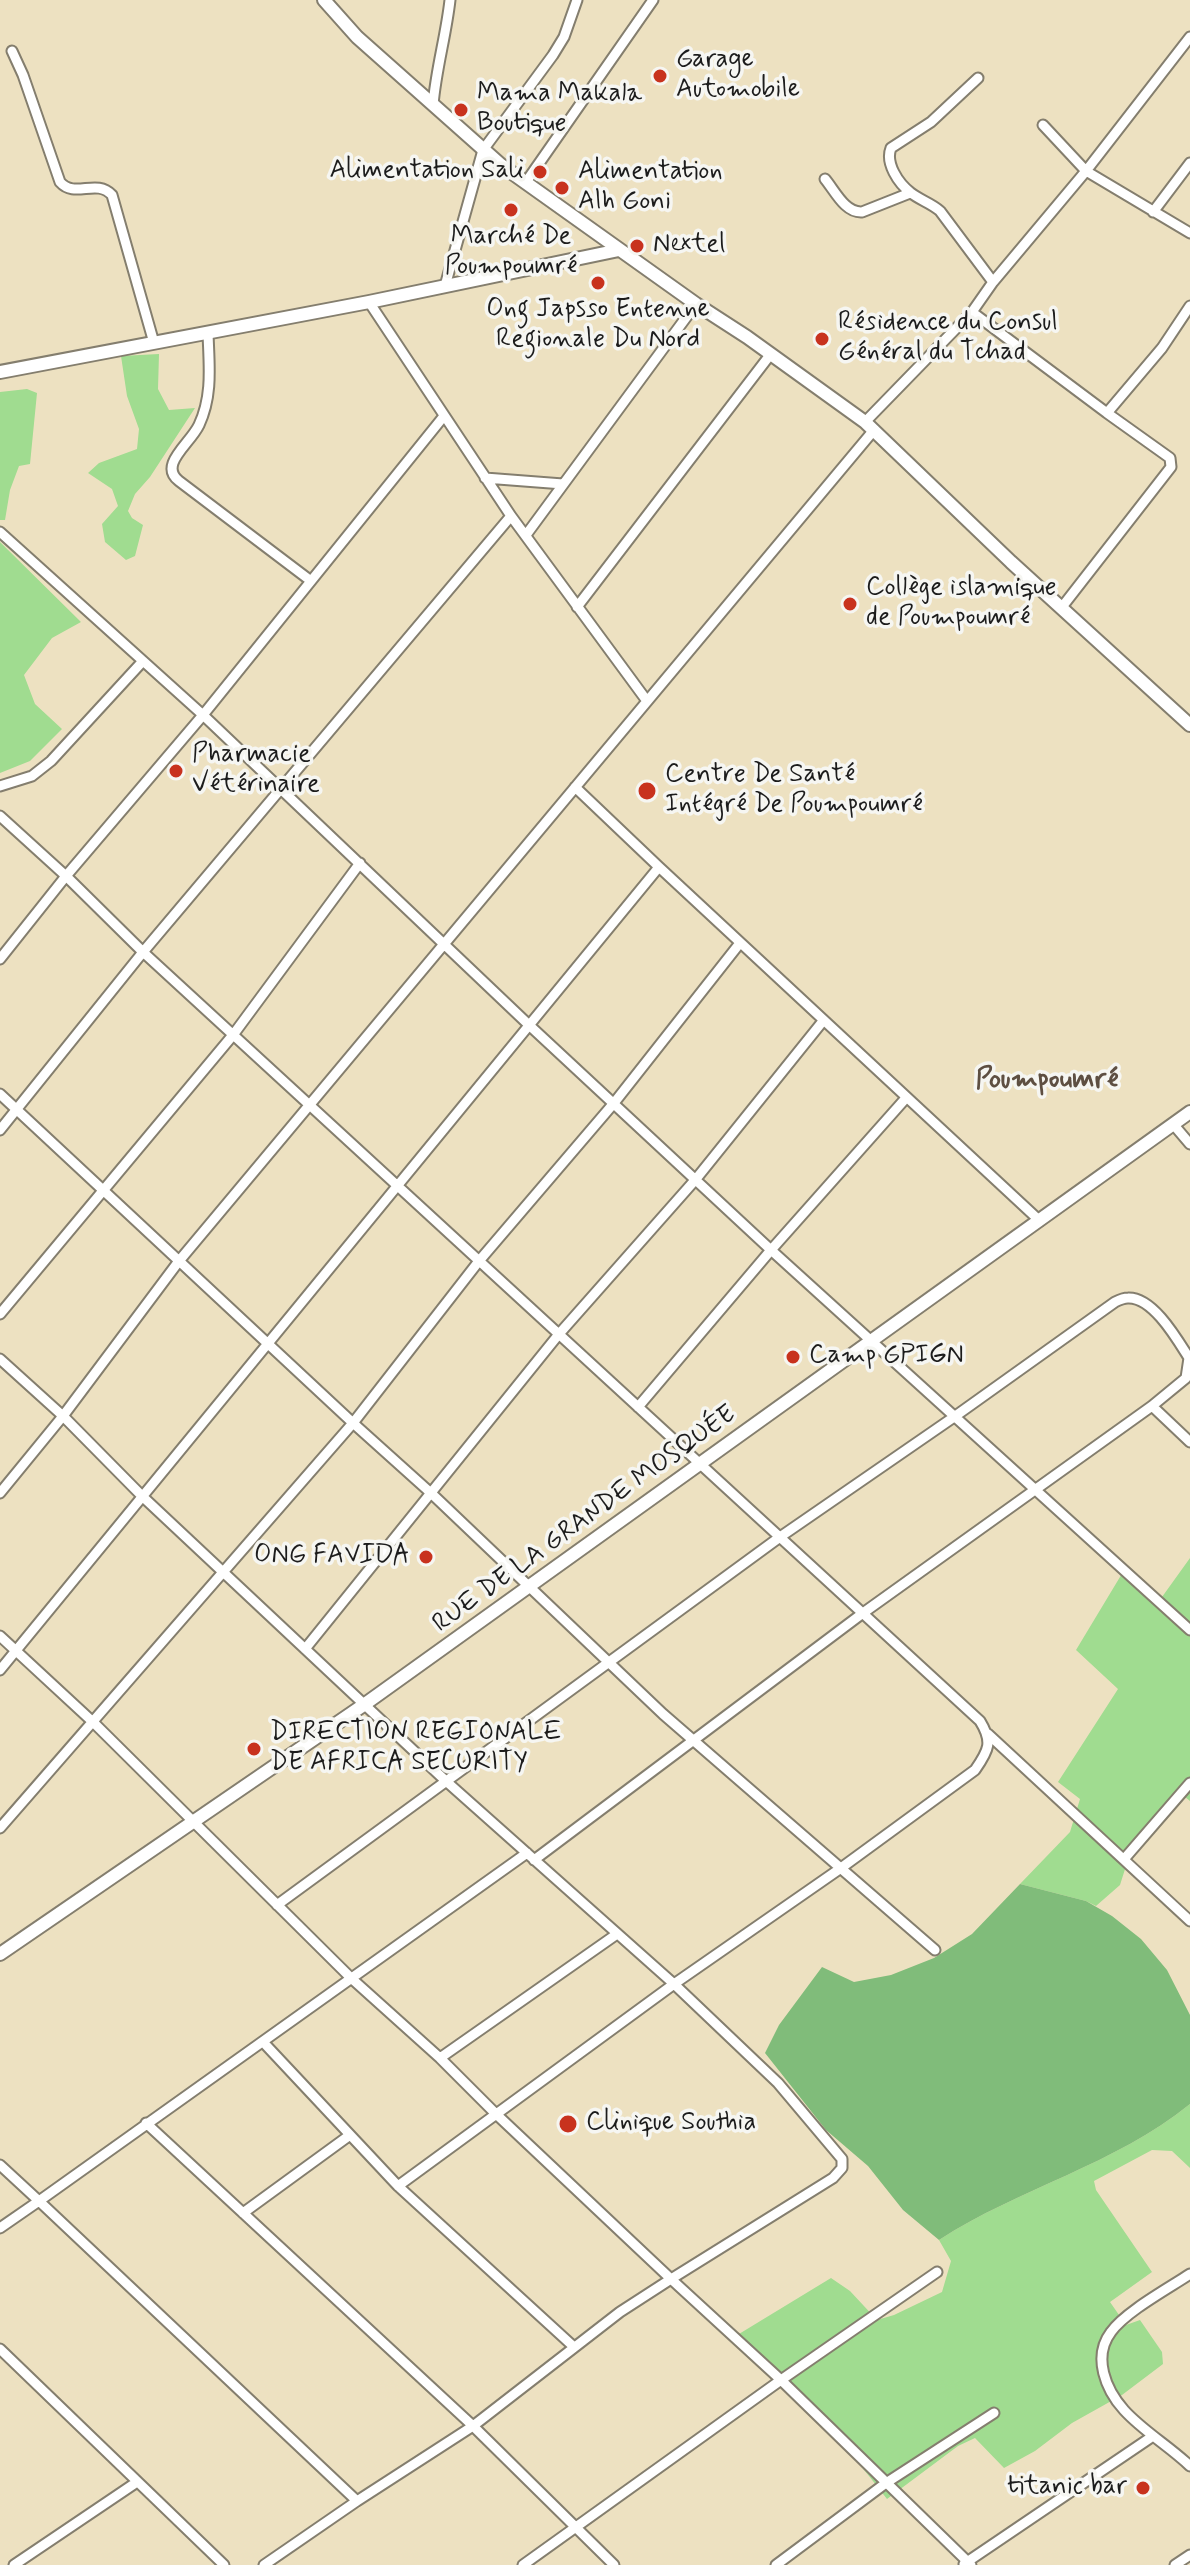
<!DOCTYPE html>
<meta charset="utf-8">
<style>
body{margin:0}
canvas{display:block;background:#ede1c1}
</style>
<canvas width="1190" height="2565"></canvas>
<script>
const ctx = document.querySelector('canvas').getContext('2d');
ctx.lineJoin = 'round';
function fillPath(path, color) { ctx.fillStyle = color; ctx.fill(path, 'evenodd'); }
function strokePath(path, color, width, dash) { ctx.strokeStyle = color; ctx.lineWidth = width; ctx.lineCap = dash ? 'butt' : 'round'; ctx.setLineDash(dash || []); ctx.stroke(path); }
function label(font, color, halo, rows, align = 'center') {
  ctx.font = font + ' Mynerve,sans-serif'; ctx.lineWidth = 7; ctx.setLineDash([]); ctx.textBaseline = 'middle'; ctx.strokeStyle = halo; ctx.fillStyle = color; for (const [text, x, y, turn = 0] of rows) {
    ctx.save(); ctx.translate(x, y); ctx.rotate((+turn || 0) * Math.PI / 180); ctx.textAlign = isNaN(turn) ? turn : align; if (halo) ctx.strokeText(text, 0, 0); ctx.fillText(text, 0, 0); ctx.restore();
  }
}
fillPath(new Path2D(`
 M159 354 158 389 169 410 195 408 150 477 135 494 128 511 132 518 143 525 135 556 126 560 105 542 102 524 118 506 112 489 88 473 99 463 137 449 139 429 127 396 121 356Z
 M27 389 37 393 30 464 19 466 10 490 5 520H0V392Z
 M0 542 81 622 52 638 24 675 35 704 62 729 30 761 0 773Z
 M1190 1558V1801L1180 1793 1126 1866 1120 1885 1096 1906 1086 1901 1020 1884 1070 1832 1080 1799 1058 1782 1118 1689 1076 1650 1126 1567 1162 1597Z
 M1190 2104V2168L1172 2151 1152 2150 1094 2181 1096 2190 1152 2272 1110 2302 1126 2325 1140 2320 1162 2352 1163 2364 1122 2395 1072 2423 1035 2451 1004 2468 975 2438 958 2446 887 2499C841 2438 791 2387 734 2337L831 2278 850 2291 877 2320 894 2315 942 2292 951 2261 939 2240C1019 2188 1115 2165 1190 2104Z`), '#a0dc90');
fillPath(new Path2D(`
 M1020 1884 1086 1901 1112 1916 1141 1939 1167 1970 1190 2015V2104C1115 2165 1019 2188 939 2240L903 2210 868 2166 826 2130 765 2053 779 2025 822 1967 854 1982 891 1975 934 1958 972 1934Z`), '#80bc7a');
const street = new Path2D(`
 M1190 37 1086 171 1190 233
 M12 51 23 75 60 182C75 199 96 178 112 195L154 343
 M978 78 931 122 891 148C885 163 898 183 911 193 920 200 931 203 940 211L993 282
 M433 105C436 69 446 36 450 0
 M825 179C835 191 845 213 862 212L910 193
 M526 182 653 0
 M1153 212 1190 163
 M445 286 483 150 553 55 564 37 577 0
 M369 302 511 516 647 701
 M972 312 1107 413 1162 348 1190 306
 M208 333C209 365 213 395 199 425 190 444 158 465 179 481L311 581
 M865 422 972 312 993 282 1086 171 1043 125
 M485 478 563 484
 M0 532 203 715 529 1025 771 1250 1190 1630
 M526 535 696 304
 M577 607 770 355
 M1062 607 1171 467 1170 458 1107 413
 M0 786 32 776 51 761 143 661
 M575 787 659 867 1040 1221
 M0 816 66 876 143 952 980 1721C993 1742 989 1750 975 1770L841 1868 674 1984 447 1782 142 1496 63 1416 0 1359
 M0 959 66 876 203 715 444 416
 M0 1094 353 1423 432 1494 663 1714 935 1950
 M1173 1124 1190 1144
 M0 1130 143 952 511 516
 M0 1314 233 1035 360 863
 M1152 1406 1190 1442
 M638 1407 771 1250 906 1098
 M0 1493 63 1416 179 1261 874 430
 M0 1636 94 1723 351 1978 440 2058 495 2113 671 2279 620 2312 473 2426 357 2501 264 2565
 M305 1649 559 1334 696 1179 823 1021
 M0 1670 659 867
 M988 1734 1190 1921
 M0 1828 353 1423 479 1261 614 1103 740 943
 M1125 1858 1190 1783
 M277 1905 780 1537 954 1417 1115 1302C1119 1300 1124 1298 1128 1298 1153 1297 1177 1339 1189 1358L1186 1378 1152 1406 863 1613 534 1860
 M264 2043 398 2186 574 2347
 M440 2058 617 1934
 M146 2123 473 2426 614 2565
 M0 2165 39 2201 527 1853
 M398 2186 674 1984 778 2083 842 2159V2168L833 2178 671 2279 781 2380 971 2565
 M243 2213 350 2135
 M0 2228 39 2201 357 2501
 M1190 2274C1169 2288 1125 2312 1111 2332 1092 2357 1106 2390 1124 2410 1143 2431 1169 2446 1190 2466
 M0 2349 224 2565
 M964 2564 1153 2436
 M14 2565 137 2482
 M523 2565 781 2380 937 2272
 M776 2565 886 2483 994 2413
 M1175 2565 1190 2555`);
const secondary = new Path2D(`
 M324 0 357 37 501 165 696 304 747 337 865 422 1011 562 1190 725
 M0 372 369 302 619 250
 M0 1954 365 1704 1190 1112`);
strokePath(street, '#847e6e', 13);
strokePath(secondary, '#847e6e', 16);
strokePath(street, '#fff', 9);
strokePath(secondary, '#fff', 12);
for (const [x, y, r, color] of [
 [660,76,8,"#c8321e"],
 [461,110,8,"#c8321e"],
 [540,172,8,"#c8321e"],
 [562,188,8,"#c8321e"],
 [511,210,8,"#c8321e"],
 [637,246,8,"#c8321e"],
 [598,283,8,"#c8321e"],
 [822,339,8,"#c8321e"],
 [850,604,8,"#c8321e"],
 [176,771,8,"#c8321e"],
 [647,791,10,"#c8321e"],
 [793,1357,8,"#c8321e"],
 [426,1557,8,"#c8321e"],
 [254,1749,8,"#c8321e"],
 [568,2124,10,"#c8321e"],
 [1143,2488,8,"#c8321e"]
]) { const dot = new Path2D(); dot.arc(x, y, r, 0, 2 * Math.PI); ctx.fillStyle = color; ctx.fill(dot); strokePath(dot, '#f6f6f2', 3); }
label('26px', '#1c1c1c', '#f6f6f2', [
 ["Garage",676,61],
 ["Automobile",676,91],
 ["Mama Makala",477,95],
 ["Boutique",477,125],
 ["Alimentation Sali",524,172,"right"],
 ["Alimentation",578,173],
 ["Alh Goni",578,203],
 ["Marché De",511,238,"center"],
 ["Poumpoumré",511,268,"center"],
 ["Nextel",653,246],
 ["Ong Japsso Entenne",598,311,"center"],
 ["Regionale Du Nord",598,341,"center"],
 ["Résidence du Consul",838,324],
 ["Général du Tchad",838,354],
 ["Collège islamique",866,589],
 ["de Poumpoumré",866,619],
 ["Pharmacie",192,756],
 ["Vétérinaire",192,786],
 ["Centre De Santé",665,776],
 ["Intégré De Poumpoumré",665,806],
 ["Camp GPIGN",809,1357],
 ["ONG FAVIDA",410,1557,"right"],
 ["DIRECTION REGIONALE",270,1734],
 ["DE AFRICA SECURITY",270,1764],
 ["Clinique Southia",586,2124],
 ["titanic bar",1127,2488,"right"]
], 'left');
label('26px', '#1c1c1c', '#f6f6f2', [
 ["RUE DE LA GRANDE MOSQUÉE",585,1520,-36]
]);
label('bold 28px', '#5e4f42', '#f6f6f2', [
 ["Poumpoumré",1047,1081]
]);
</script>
